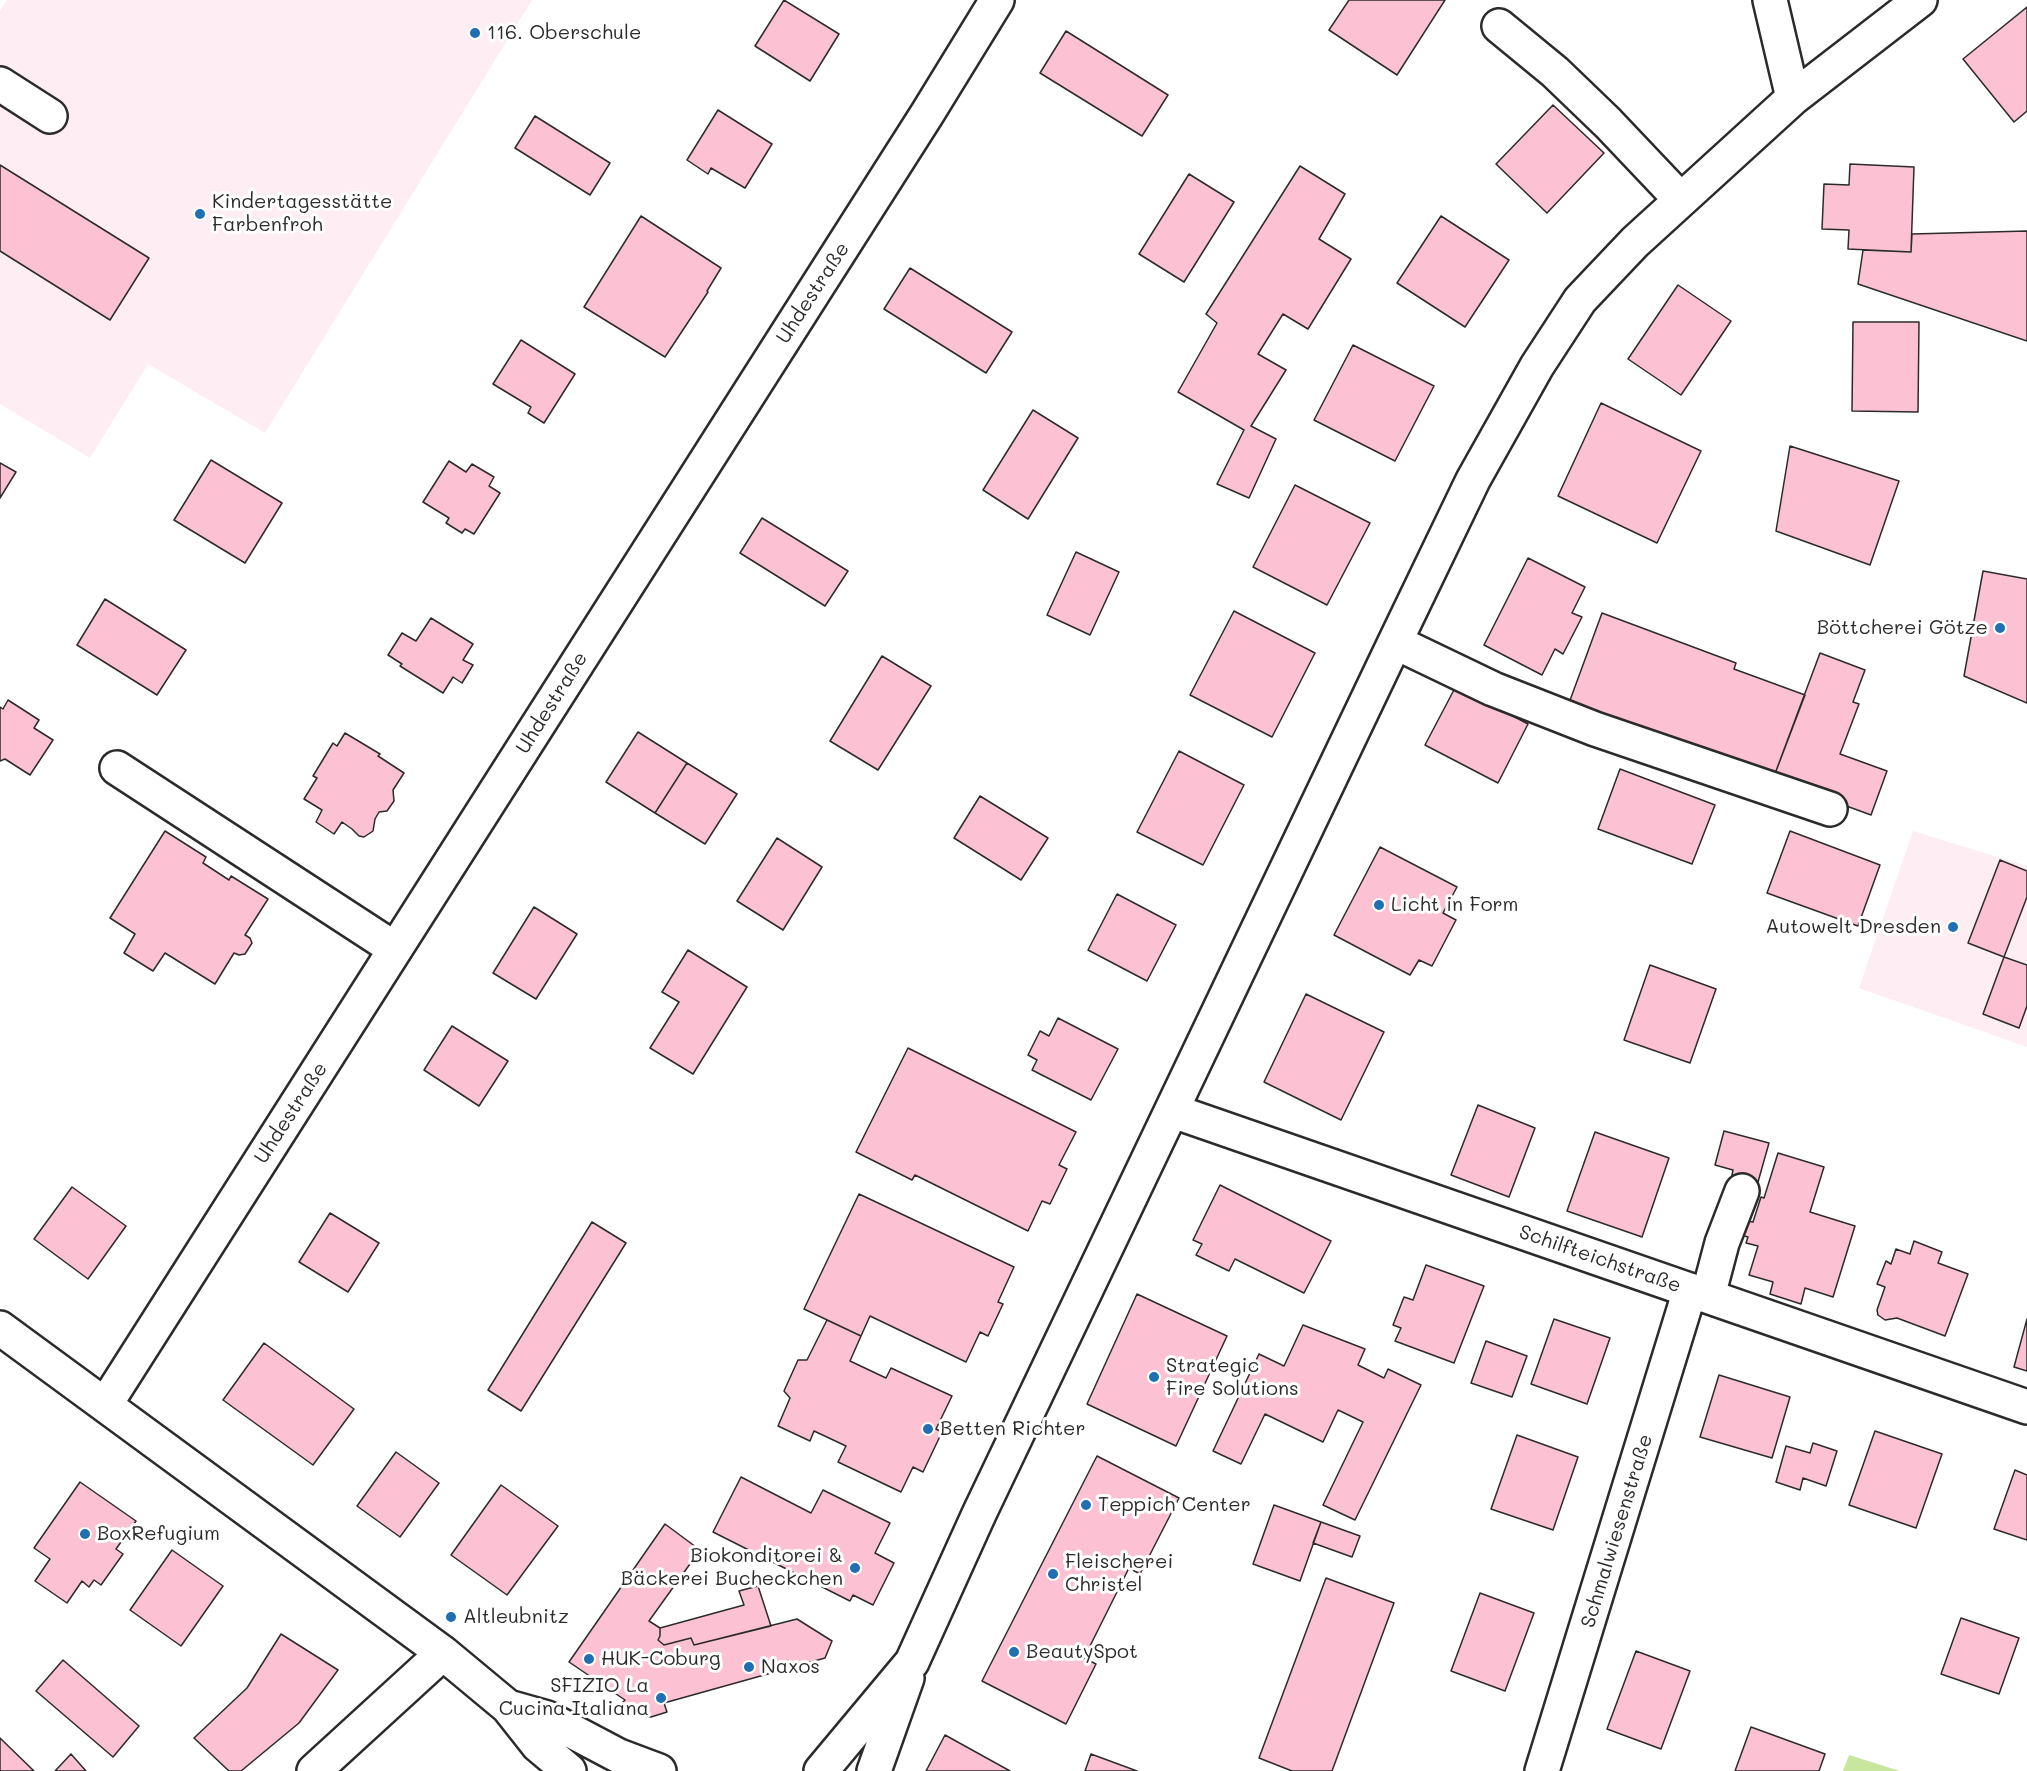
<!DOCTYPE html>
<meta charset="utf-8">
<style>
body{margin:0}
canvas{display:block;background:#fff}
</style>
<canvas width="2027" height="1771"></canvas>
<script>
const ctx = document.querySelector('canvas').getContext('2d');
ctx.lineJoin = 'round';
function fillPath(path, color) { ctx.fillStyle = color; ctx.fill(path, 'evenodd'); }
function strokePath(path, color, width, dash) { ctx.strokeStyle = color; ctx.lineWidth = width; ctx.lineCap = dash ? 'butt' : 'round'; ctx.setLineDash(dash || []); ctx.stroke(path); }
function label(font, color, halo, rows, align = 'center') {
  ctx.font = font + ' Mali,sans-serif'; ctx.lineWidth = 6; ctx.setLineDash([]); ctx.textBaseline = 'middle'; ctx.strokeStyle = halo; ctx.fillStyle = color; for (const [text, x, y, turn = 0] of rows) {
    ctx.save(); ctx.translate(x, y); ctx.rotate((+turn || 0) * Math.PI / 180); ctx.textAlign = isNaN(turn) ? turn : align; if (halo) ctx.strokeText(text, 0, 0); ctx.fillText(text, 0, 0); ctx.restore();
  }
}
fillPath(new Path2D(`
 M7 0H532L265 433 148 364 90 458 0 404V11Z
 M1913 831 2027 866V1047L1859 988Z`), '#feedf2');
fillPath(new Path2D(`
 M1849 1755 1900 1771H1843Z`), '#c8e69e');
const building = new Path2D(`
 M784 0 839 34 810 81 755 46Z
 M1349 0H1445L1397 75 1329 30Z
 M2027 7V111L2014 122 1963 59Z
 M1066 31 1168 95 1142 136 1040 73Z
 M1553 105 1604 153 1547 213 1496 164Z
 M718 110 772 144 745 188 711 168 708 174 687 160Z
 M535 116 610 163 590 195 515 148Z
 M1850 164 1914 167 1911 252 1848 249 1849 230 1822 229 1824 184 1849 185Z
 M0 165 149 258 110 320 0 251Z
 M1300 166 1345 194 1319 239 1351 259 1308 329 1283 314 1258 354 1286 370 1251 426 1276 439 1249 498 1217 484 1244 430 1178 392 1217 323 1206 314Z
 M1189 174 1234 202 1184 282 1139 254Z
 M641 216 721 268 707 291 708 292 665 357 584 307Z
 M1441 216 1509 260 1465 327 1397 283Z
 M2027 231V341L1858 284 1863 250 1911 252 1912 234Z
 M910 268 1012 332 986 373 884 309Z
 M1678 285 1731 321 1681 395 1628 359Z
 M1853 322H1919L1918 412 1852 411Z
 M521 340 575 374 544 423 528 413 531 407 493 384Z
 M1353 345 1434 386 1395 461 1314 420Z
 M1601 403 1701 451 1657 543 1558 496Z
 M1033 410 1078 438 1028 519 983 490Z
 M1790 446 1899 481 1870 565 1776 531Z
 M211 460 282 503 245 563 174 520Z
 M449 461 466 472 472 464 494 477 489 486 500 493 474 534 465 529 462 533 446 523 449 518 423 502Z
 M0 463 16 472 0 498Z
 M1295 485 1370 523 1327 605 1253 567Z
 M762 518 848 571 825 606 740 553Z
 M1076 552 1119 572 1090 635 1047 615Z
 M1528 558 1585 587 1572 613 1582 617 1563 654 1555 649 1542 675 1484 645Z
 M1983 571 2027 579V703L1964 676Z
 M105 599 186 650 157 695 77 645Z
 M1234 611 1315 653 1272 737 1190 695Z
 M1602 613 1736 663 1734 669 1805 695 1773 779 1569 703Z
 M431 618 473 644 463 660 473 665 462 683 453 677 443 693 400 666 402 664 388 655 402 633 416 641Z
 M1820 653 1865 670 1853 702 1859 704 1840 754 1887 771 1871 815 1773 779Z
 M882 656 931 686 878 770 830 741Z
 M1456 686 1528 724 1498 783 1425 745Z
 M8 700 39 720 34 728 53 740 30 775 5 759 0 761V707L3 709Z
 M638 732 687 763 655 813 606 782Z
 M345 733 380 754 378 756 404 773 393 790 394 801 387 811 379 812 375 819 373 831 364 837 359 836 352 829 342 822 334 834 316 822 322 810 304 799 317 778 313 776 333 743 337 746Z
 M1179 751 1244 785 1203 865 1137 832Z
 M687 763 737 794 705 844 655 813Z
 M1620 769 1715 805 1692 864 1598 829Z
 M980 796 1048 838 1021 880 954 838Z
 M165 831 206 857 203 863 229 880 231 876 268 899 245 935 250 938 252 943 245 954 239 955 234 953 215 984 165 953 153 971 124 953 135 934 110 918Z
 M1790 831 1880 865 1858 926 1767 893Z
 M777 838 822 867 783 930 737 901Z
 M1380 847 1457 887 1443 913 1456 920 1432 966 1419 960 1410 975 1334 935Z
 M2000 860 2027 871V897L2004 957 1968 943Z
 M1117 894 1176 925 1147 981 1088 950Z
 M534 907 577 934 536 999 493 973Z
 M688 950 747 987 693 1074 650 1048 679 1002 662 992Z
 M2004 957 2027 965V1006L2019 1028 1983 1014Z
 M1650 965 1716 989 1690 1063 1624 1040Z
 M1306 994 1384 1032 1341 1120 1264 1082Z
 M1058 1018 1118 1049 1091 1100 1032 1070 1037 1060 1028 1055 1040 1031 1049 1036Z
 M452 1026 508 1061 479 1106 424 1070Z
 M908 1048 1076 1132 1059 1165 1067 1169 1050 1204 1042 1201 1028 1231 915 1175 912 1180 856 1152Z
 M1478 1105 1535 1128 1509 1197 1451 1175Z
 M1724 1131 1769 1143 1758 1182 1732 1175 1733 1170 1715 1165Z
 M1595 1132 1669 1158 1642 1237 1567 1211Z
 M1778 1153 1824 1167 1810 1212 1855 1226 1833 1297 1805 1288 1801 1304 1770 1294 1773 1282 1749 1275 1758 1246 1746 1243 1748 1237 1737 1234 1741 1220 1753 1222 1761 1197 1764 1198Z
 M1220 1185 1331 1241 1304 1293 1235 1259 1229 1271 1196 1255 1202 1244 1193 1240Z
 M72 1187 126 1226 88 1279 34 1239Z
 M859 1194 1014 1267 998 1302 1003 1304 988 1336 980 1332 966 1362 870 1316 861 1336 804 1309Z
 M330 1213 379 1243 348 1292 299 1262Z
 M592 1222 626 1243 521 1411 488 1390Z
 M1914 1241 1942 1252 1938 1263 1968 1274 1945 1336 1897 1318 1885 1320 1878 1315 1877 1310 1885 1287 1877 1284 1886 1261 1891 1264 1896 1249 1910 1254Z
 M1426 1265 1484 1286 1454 1363 1395 1341 1401 1328 1393 1325 1404 1297 1413 1300Z
 M1137 1294 1227 1336 1176 1446 1087 1404Z
 M1554 1319 1610 1338 1587 1404 1531 1384Z
 M2027 1319V1371L2014 1367Z
 M827 1320 861 1336 850 1361 886 1378 891 1368 952 1396 936 1429 942 1432 923 1472 913 1467 901 1492 838 1462 846 1446 814 1431 810 1441 778 1426 790 1398 784 1391 798 1360H807Z
 M1303 1325 1365 1349 1358 1365 1384 1378 1388 1369 1421 1385 1355 1520 1323 1505 1363 1422 1338 1410 1323 1442 1265 1414 1241 1464 1213 1451 1259 1354 1284 1366Z
 M1486 1341 1527 1356 1512 1397 1471 1383Z
 M264 1343 354 1409 313 1465 223 1400Z
 M1719 1375 1790 1397 1772 1458 1700 1437Z
 M1875 1431 1942 1454 1916 1528 1849 1505Z
 M1517 1435 1578 1457 1553 1530 1491 1509Z
 M1813 1443 1837 1451 1826 1486 1803 1478 1800 1490 1776 1482 1786 1446 1810 1453Z
 M396 1452 439 1483 400 1537 357 1506Z
 M1097 1456 1179 1498 1140 1574 1129 1568 1084 1658 1096 1664 1066 1724 982 1681Z
 M2015 1470 2027 1475V1540L1994 1529Z
 M741 1477 811 1513 823 1490 890 1523 875 1553 894 1563 873 1605 853 1595 850 1601 713 1532Z
 M80 1482 136 1521 116 1549 123 1554 101 1585 94 1580 89 1587 82 1581 67 1603 35 1581 50 1559 34 1548Z
 M501 1485 558 1526 507 1595 451 1555Z
 M1274 1505 1321 1522 1300 1581 1253 1564Z
 M1321 1522 1360 1536 1352 1557 1313 1543Z
 M665 1524 700 1550 649 1621 660 1628V1636L658 1640 664 1645 691 1638 694 1645 797 1619 832 1641 825 1658 664 1703 667 1712 651 1717 635 1715 621 1704 625 1700 569 1662Z
 M172 1550 223 1586 181 1646 130 1610Z
 M1326 1578 1394 1603 1332 1771H1292L1259 1758Z
 M758 1586 771 1626 694 1645 691 1638 664 1645 658 1640 660 1636V1628L744 1605 739 1591Z
 M1480 1593 1534 1613 1505 1691 1451 1671Z
 M1961 1618 2019 1638 1999 1694 1941 1674Z
 M281 1634 338 1670 299 1723 241 1771H229L194 1738 247 1688Z
 M1636 1651 1690 1671 1661 1749 1607 1729Z
 M63 1660 139 1726 113 1757 36 1691Z
 M1751 1727 1825 1754 1819 1771H1735Z
 M945 1735 1010 1771H926Z
 M0 1738 34 1771H0Z
 M71 1754 86 1771H55Z
 M1091 1754 1137 1771H1085Z`);
fillPath(building, '#fcc2d4');
strokePath(building, '#2b2b2b', 1.5);
const minor = new Path2D(`
 M1770 0 1793 98
 M1499 26 1555 72 1608 123 1681 200
 M0 84 50 116
 M1395 642 1493 689 1595 729 1830 809
 M117 768 395 949
 M1173 1111 2027 1407
 M1708 1296 1722 1243 1742 1191
 M0 1328 443 1653 508 1707 547 1718 619 1756 659 1771
 M105 1405 927 114 997 0
 M508 1707 538 1745 569 1771
 M314 1771 443 1653
 M821 1771 912 1662 979 1514 1395 642 1473 480 1537 366 1580 300 1635 242 1793 98 1920 0
 M874 1771 907 1678
 M1542 1771 1690 1290`);
strokePath(minor, '#2b2b2b', 38);
strokePath(minor, '#fff', 33);
for (const [x, y, r, color] of [
 [475,33,6,"#1f6fb2"],
 [200,214,6,"#1f6fb2"],
 [2000,628,6,"#1f6fb2"],
 [1379,905,6,"#1f6fb2"],
 [1953,927,6,"#1f6fb2"],
 [1154,1377,6,"#1f6fb2"],
 [928,1429,6,"#1f6fb2"],
 [1086,1505,6,"#1f6fb2"],
 [85,1534,6,"#1f6fb2"],
 [855,1568,6,"#1f6fb2"],
 [1053,1574,6,"#1f6fb2"],
 [451,1617,6,"#1f6fb2"],
 [1014,1652,6,"#1f6fb2"],
 [589,1659,6,"#1f6fb2"],
 [749,1667,6,"#1f6fb2"],
 [661,1698,6,"#1f6fb2"]
]) { const dot = new Path2D(); dot.arc(x, y, r, 0, 2 * Math.PI); ctx.fillStyle = color; ctx.fill(dot); strokePath(dot, '#fff', 2); }
label('20px', '#2b2b2b', '#fff', [
 ["116. Oberschule",487,33],
 ["Kindertagesstätte",212,202],
 ["Farbenfroh",212,225],
 ["Böttcherei Götze",1988,628,"right"],
 ["Licht in Form",1391,905],
 ["Autowelt Dresden",1941,927,"right"],
 ["Strategic",1166,1366],
 ["Fire Solutions",1166,1389],
 ["Betten Richter",940,1429],
 ["Teppich Center",1098,1505],
 ["BoxRefugium",97,1534],
 ["Biokonditorei &",843,1556,"right"],
 ["Bäckerei Bucheckchen",843,1579,"right"],
 ["Fleischerei",1065,1562],
 ["Christel",1065,1585],
 ["Altleubnitz",463,1617],
 ["BeautySpot",1026,1652],
 ["HUK-Coburg",601,1659],
 ["Naxos",761,1667],
 ["SFIZIO La",649,1686,"right"],
 ["Cucina Italiana",649,1709,"right"]
], 'left');
label('20px', '#2b2b2b', '#fff', [
 ["Uhdestraße",813,293,-57],
 ["Uhdestraße",552,703,-58],
 ["Uhdestraße",291,1113,-57],
 ["Schilfteichstraße",1600,1259,19],
 ["Schmalwiesenstraße",1617,1531,-73]
]);
</script>
